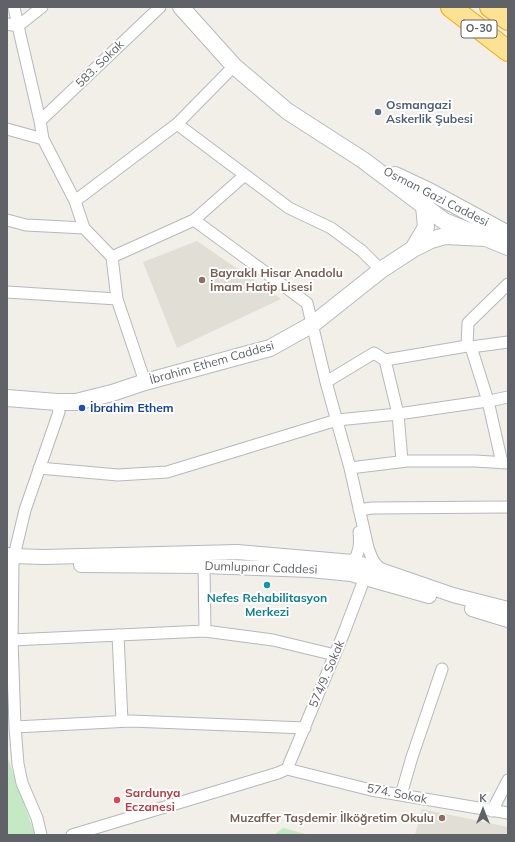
<!DOCTYPE html>
<meta charset="utf-8">
<style>
body{margin:0}
#map{position:relative;width:515px;height:842px;overflow:hidden;background:#f1efe8;font-family:Mulish,sans-serif}
canvas{display:block}
.frame{position:absolute;inset:0;border:8px solid #5f6368;pointer-events:none}
.north{position:absolute;left:463px;top:790px;width:40px;height:40px;-webkit-text-stroke:3px #fff;paint-order:stroke;rotate:0deg;font-size:11px;font-weight:700;line-height:16px;text-align:center;color:#5f6368}
.north::after{content:'';display:block;margin:auto;width:14px;height:18px;background:#5f6368;clip-path:polygon(50% 0,100% 100%,50% 72%,0 100%)}
</style>
<div id="map">
<canvas width="515" height="842"></canvas>
<div class="frame"></div>
<div class="north">K</div>
</div>
<script>
const ctx = document.querySelector('canvas').getContext('2d');
ctx.lineJoin = 'round';
function fillPath(path, color) { ctx.fillStyle = color; ctx.fill(path, 'evenodd'); }
function strokePath(path, color, width, dash) { ctx.strokeStyle = color; ctx.lineWidth = width; ctx.lineCap = dash ? 'butt' : 'round'; ctx.setLineDash(dash || []); ctx.stroke(path); }
function label(font, color, halo, rows, align = 'center') {
  ctx.font = font + ' Mulish,sans-serif'; ctx.lineWidth = 4; ctx.setLineDash([]); ctx.textBaseline = 'middle'; ctx.strokeStyle = halo; ctx.fillStyle = color; for (const [text, x, y, turn = 0] of rows) {
    ctx.save(); ctx.translate(x, y); ctx.rotate((+turn || 0) * Math.PI / 180); ctx.textAlign = isNaN(turn) ? turn : align; if (halo) ctx.strokeText(text, 0, 0); ctx.fillText(text, 0, 0); ctx.restore();
  }
}
fillPath(new Path2D(`
 M197 241 281 299 177 348 143 262Z
 M422 809 508 827V835H415Z`), '#e1ded6');
fillPath(new Path2D(`
 M7 756 35 835H7Z
 M283 828 309 835H274Z`), '#c5e8c5');
const minor = new Path2D(`
 M14 7 18 26 42 7
 M7 24 18 26 40 121 43 139 75 201 84 228 26 225 7 220
 M40 121 160 7
 M177 124 289 208 331 228 362 251 381 270
 M7 129 43 139
 M75 201 177 124 234 66
 M194 220 307 303 326 382 350 468 368 548C372 558 373 563 382 570
 M84 228 112 257 117 299 145 382
 M112 257 194 220 245 175
 M7 292 117 299
 M467 346 471 347 508 342
 M471 347 488 401 502 463
 M385 360 398 414 402 461
 M326 382 374 353 385 360 467 346 468 323 508 284
 M39 468 118 475 167 472 337 420 398 414 494 400 508 397
 M350 468 407 461H475L508 463
 M359 510 372 508 508 507
 M353 562C360 552 360 543 359 532
 M204 566 205 631
 M118 635 122 721
 M12 640 205 631 273 640 335 655
 M15 727 131 721 305 728
 M287 769 371 790 508 813
 M287 769 343 635 362 585 364 577
 M401 795 412 757 442 669
 M492 811 508 780
 M41 835 37 818 22 783 18 764 15 727 12 640 13 564 14 556 25 510 59 412 57 402
 M72 835 278 773 287 769`);
const tertiary = new Path2D(`
 M7 555 14 556 43 557 237 552 353 562 369 566 453 595 508 609
 M81 565 204 566 310 570 351 574 429 596
 M472 609 508 620`);
const secondary = new Path2D(`
 M181 7 234 66 287 111 363 160 444 221 508 247
 M395 175 429 191 508 234
 M413 249 426 227 424 206
 M7 398 57 402H76L112 393 145 382 270 348 313 324 381 270 413 249 431 240 445 236 485 238`);
const motorway = new Path2D(`
 M451 7 508 51
 M490 7 508 20`);
strokePath(minor, '#b5b8bc', 13);
strokePath(tertiary, '#b5b8bc', 16);
strokePath(secondary, '#b6babf', 18);
strokePath(motorway, '#f9ab00', 22);
strokePath(minor, '#fff', 11);
strokePath(tertiary, '#fff', 14);
strokePath(secondary, '#fff', 16);
strokePath(motorway, '#fde293', 20);
for (const [x, y, r, color] of [
 [378,112,4,"#5c6f8a"],
 [202,280,4,"#8d6e63"],
 [82,408,4,"#1a4fb4"],
 [267,585,4,"#0f9aa8"],
 [117,800,4,"#e0444e"],
 [442,818,4,"#8d6e63"]
]) { const dot = new Path2D(); dot.arc(x, y, r, 0, 2 * Math.PI); ctx.fillStyle = color; ctx.fill(dot); strokePath(dot, '#fff', 1.5); }
for (const [x, y, w] of [
 [479,29,36]
]) { const box = new Path2D(); box.roundRect(x - w / 2, y - 9, w, 18, 3); ctx.fillStyle = '#fff'; ctx.fill(box); strokePath(box, '#5f6368', 1); }
label('bold 11px', '#5f6368', null, [
 ["O-30",479,29]
]);
label('12px', '#5f6368', '#fff', [
 ["583. Sokak",100,64,-44],
 ["Osman Gazi Caddesi",436,197,27],
 ["İbrahim Ethem Caddesi",212,363,-16],
 ["Dumlupınar Caddesi",261,568,2],
 ["574/9. Sokak",327,674,-67],
 ["574. Sokak",397,794,11]
]);
label('bold 12px', '#4e5e75', '#fff', [
 ["Osmangazi",386,105],
 ["Askerlik Şubesi",386,119]
], 'left');
label('bold 12px', '#785e54', '#fff', [
 ["Bayraklı Hisar Anadolu",210,273],
 ["İmam Hatip Lisesi",210,287],
 ["Muzaffer Taşdemir İlköğretim Okulu",434,818,"right"]
], 'left');
label('bold 12px', '#164399', '#fff', [
 ["İbrahim Ethem",90,408]
], 'left');
label('bold 12px', '#0d838f', '#fff', [
 ["Nefes Rehabilitasyon",267,598],
 ["Merkezi",267,612]
]);
label('bold 12px', '#be3a42', '#fff', [
 ["Sardunya",125,793],
 ["Eczanesi",125,807]
], 'left');
</script>
